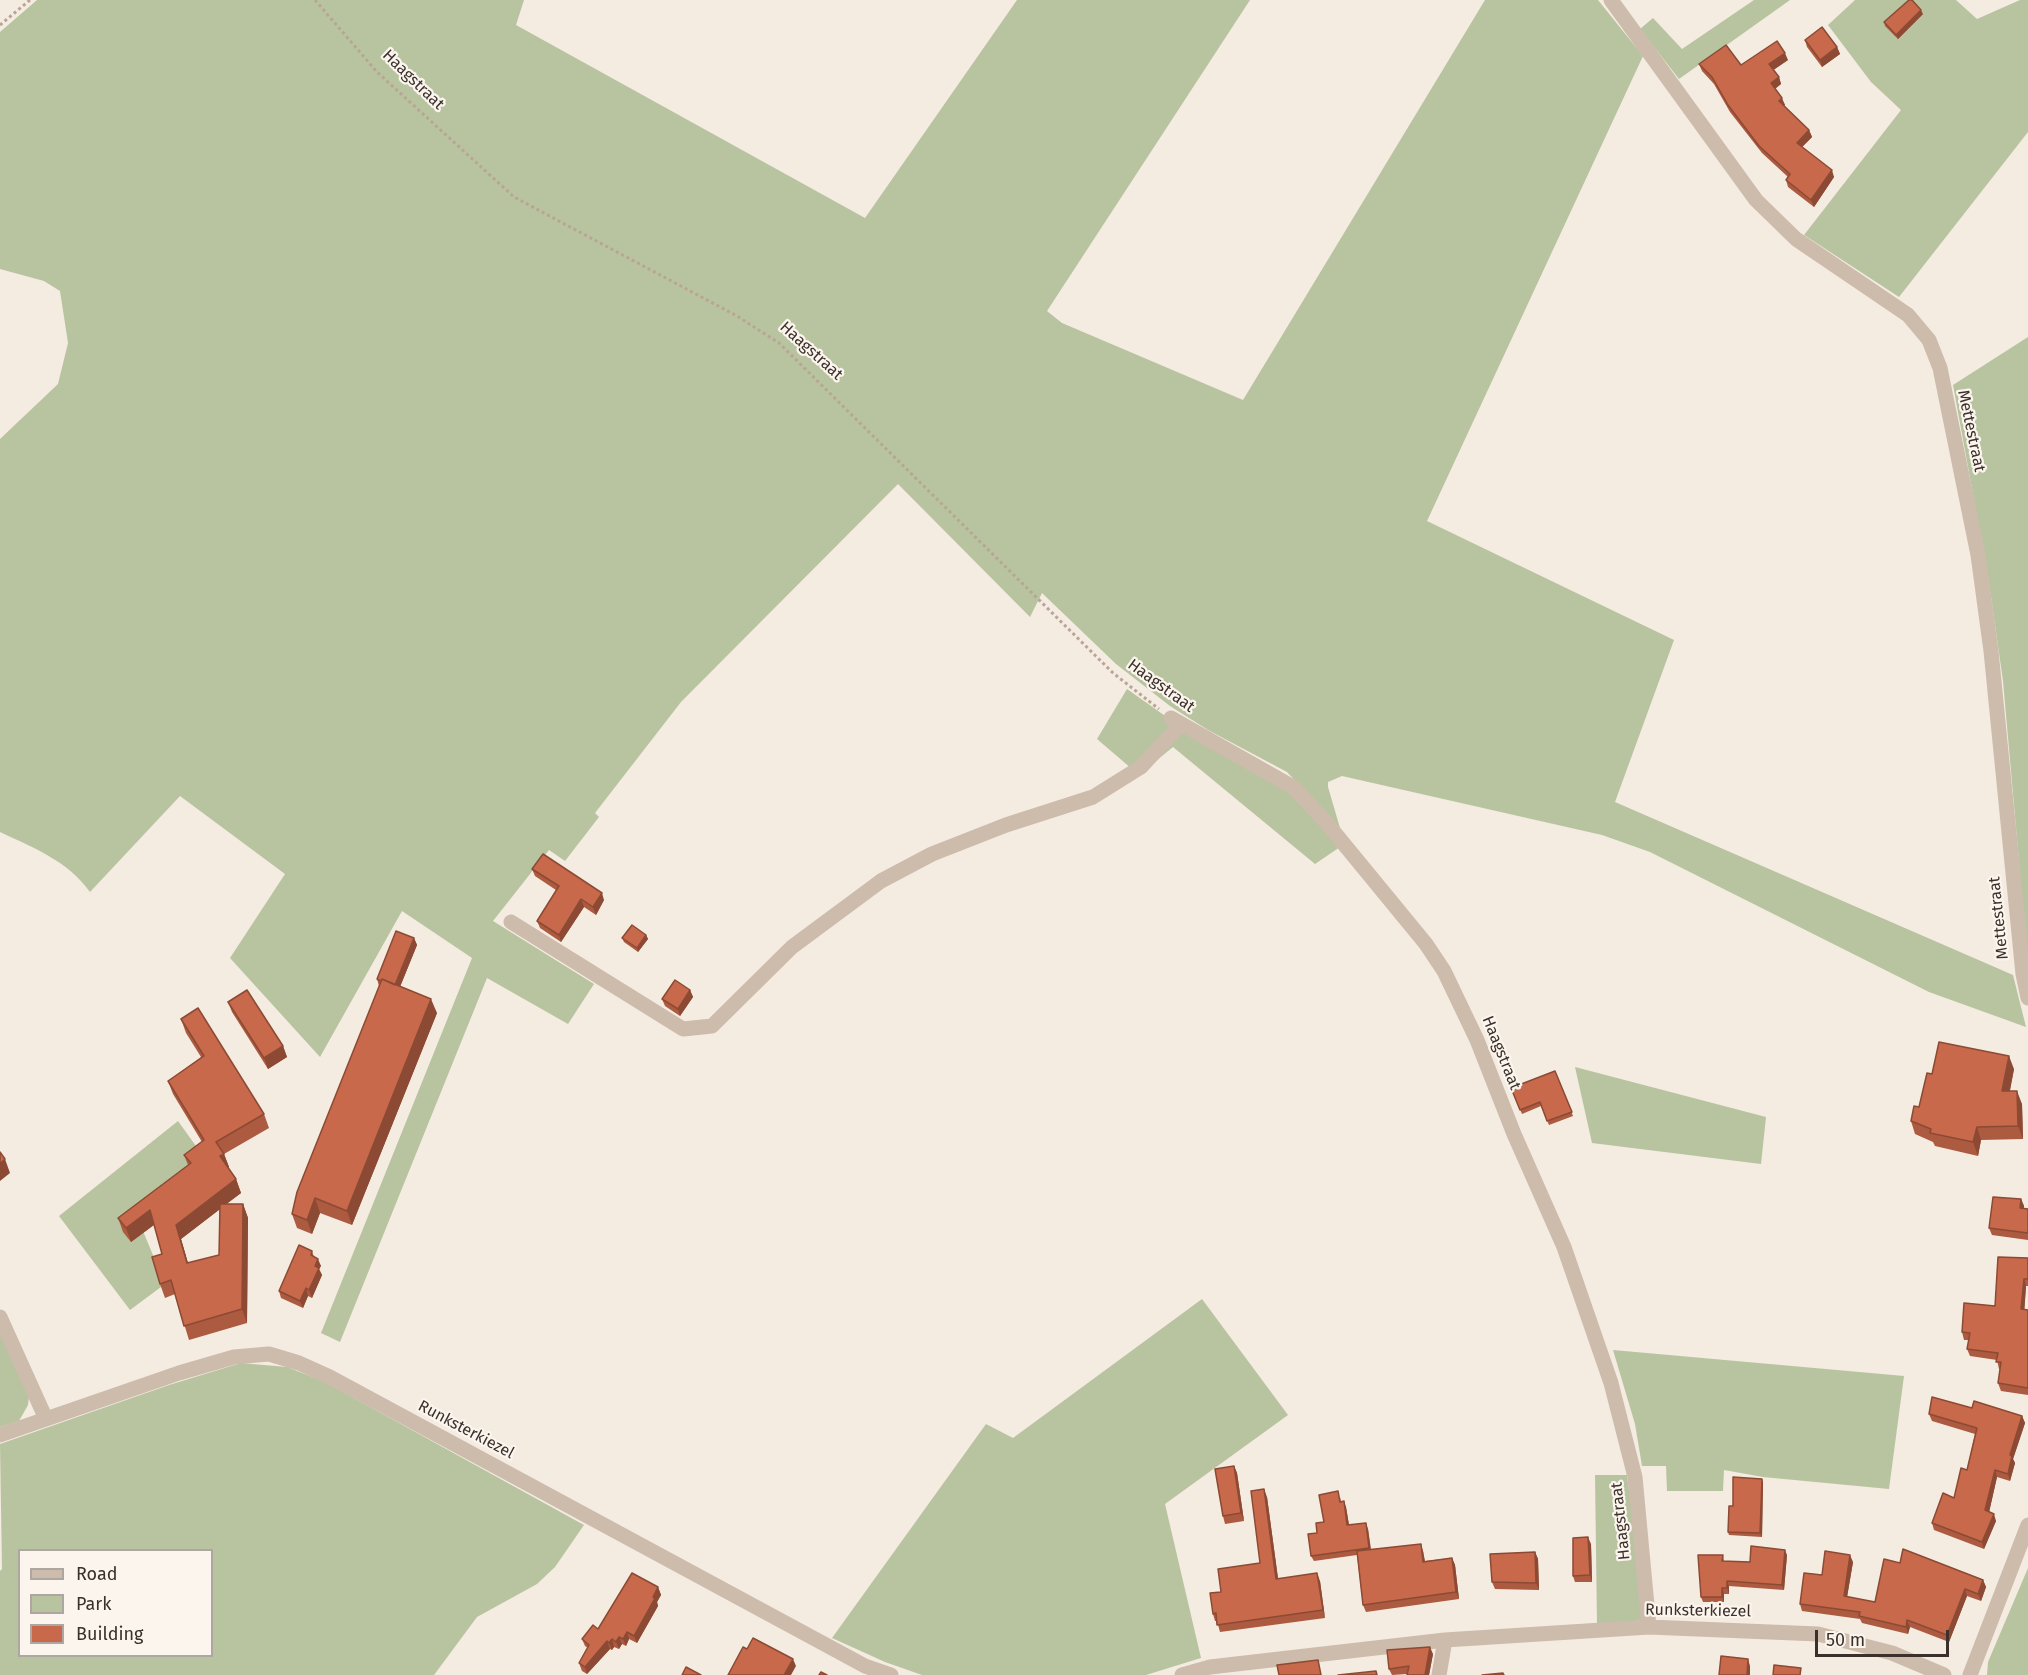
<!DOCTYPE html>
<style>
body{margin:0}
#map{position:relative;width:2028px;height:1675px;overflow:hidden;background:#f4ebe1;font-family:"Fira Sans",sans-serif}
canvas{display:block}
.legend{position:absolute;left:18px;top:1549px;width:195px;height:108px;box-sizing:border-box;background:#fbf5ee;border:2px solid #aea6a0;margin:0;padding:8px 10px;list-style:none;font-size:18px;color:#3b302b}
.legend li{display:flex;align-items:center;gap:12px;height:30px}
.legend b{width:30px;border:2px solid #aea6a0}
.scale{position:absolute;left:1815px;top:1630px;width:134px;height:27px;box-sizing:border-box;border:3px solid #3b302b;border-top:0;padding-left:8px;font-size:18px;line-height:21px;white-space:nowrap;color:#3b302b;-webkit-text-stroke:4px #fbf5ee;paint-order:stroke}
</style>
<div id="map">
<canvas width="2028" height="1675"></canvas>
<ul class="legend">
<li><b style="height:8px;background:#cdbbac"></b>Road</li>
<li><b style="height:16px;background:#b8c4a0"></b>Park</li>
<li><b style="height:16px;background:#c8694b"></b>Building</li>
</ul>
<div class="scale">50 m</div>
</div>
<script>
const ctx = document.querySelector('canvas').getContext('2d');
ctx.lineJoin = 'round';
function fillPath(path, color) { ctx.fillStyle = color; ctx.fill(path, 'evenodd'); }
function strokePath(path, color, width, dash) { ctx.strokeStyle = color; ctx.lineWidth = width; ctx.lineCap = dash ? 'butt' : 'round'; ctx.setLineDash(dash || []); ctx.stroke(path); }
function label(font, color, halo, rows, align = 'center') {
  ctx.font = font + ' "Fira Sans",sans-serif'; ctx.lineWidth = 4.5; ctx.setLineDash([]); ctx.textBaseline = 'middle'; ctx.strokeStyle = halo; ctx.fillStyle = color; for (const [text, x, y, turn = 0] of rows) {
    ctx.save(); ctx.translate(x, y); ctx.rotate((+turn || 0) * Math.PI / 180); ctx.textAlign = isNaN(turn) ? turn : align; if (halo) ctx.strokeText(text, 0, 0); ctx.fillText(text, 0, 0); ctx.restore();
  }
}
fillPath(new Path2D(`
 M37 0H524L516 25 865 218 1017 0H1250L1047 311 1062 323 1243 400 1485 0H1598L1643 56 1427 521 1674 640 1615 802 2013 975 2026 1027 1929 992 1650 852 1602 835 1342 776 1328 782V787L1340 828 1287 772 1208 730 1170 706 1116 664 1042 593 1030 617 898 484 681 702 595 813 599 817 565 861 549 850 493 921 594 984 568 1024 487 978 340 1342 321 1333 472 958 402 911 320 1057 230 958 285 874 180 796 90 892C68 861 34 848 0 832V439L58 384 68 343 60 291 44 281 0 269V32Z
 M1754 0H1790L1679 79 1640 29 1653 18 1682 49Z
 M1855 0H1956L1977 19 2020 0H2028V132L1899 297 1804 235 1901 110 1871 82 1828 25Z
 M2028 337V963L2003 681 1988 576 1953 385Z
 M1127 689 1195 737 1282 783 1340 847 1315 864 1173 747 1139 775 1097 739Z
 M1575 1067 1766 1117 1761 1164 1592 1143Z
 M178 1121 206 1160 138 1219 165 1284 130 1310 59 1216Z
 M1202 1299 1288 1415 1165 1504 1201 1658 1146 1675H922L885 1662 832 1638 986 1424 1013 1438Z
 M0 1329 29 1396 28 1405 19 1421 0 1427Z
 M1613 1350 1904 1376 1889 1489 1763 1477 1724 1470 1723 1491H1667L1666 1466H1642L1635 1424Z
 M241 1363 287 1367 323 1381 584 1525 555 1567 537 1584 477 1617 434 1675H0V1571L2 1569 0 1444 169 1385ZM20 1550H212V1656H20Z
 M1595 1475H1627L1646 1620 1597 1624Z
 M2028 1568V1675H1987L1988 1662Z`), '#b8c4a0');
strokePath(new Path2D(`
 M315 0 377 72 514 197 737 316 779 343 1113 673 1159 709
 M0 25 30 0`), '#b9a596', 3, [3, 3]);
strokePath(new Path2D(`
 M1611 0 1756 200 1796 239 1908 315 1929 340 1940 368 1978 555 1991 651 2023 974 2028 998
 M1171 718 1293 787 1325 821 1426 944 1444 971 1477 1040 1514 1134 1564 1247 1611 1383 1635 1477 1649 1627
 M511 922 683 1029 712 1026 792 947 881 881 932 854 1006 825 1093 797 1141 767 1180 725
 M0 1317 46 1419
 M0 1435 179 1373 234 1357 269 1354 299 1363 330 1377 865 1666 891 1675
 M1182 1675 1210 1667 1445 1640 1649 1627 1818 1634 1892 1653 1944 1675
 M1439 1675 1445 1640
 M1970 1675 2028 1525`), '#cdbbac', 15);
fillPath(new Path2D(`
 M1923 14 1898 39 1885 26 1884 22Z
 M1805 40 1837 47 1840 54 1822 67 1807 47Z
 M1788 60 1773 70 1779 77 1781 84 1775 89 1785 105 1784 106 1809 130 1812 137 1802 147 1834 177 1814 207 1788 187 1786 180 1788 177 1762 153 1730 112 1714 84 1702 71 1699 64 1741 65Z
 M532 869 604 900 596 915 584 907 561 942 540 928 537 921 556 890 535 876Z
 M646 935 648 939 638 952 624 942 622 938Z
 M414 938 417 945 400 987 437 1013 352 1225 320 1213 312 1234 297 1228 292 1214 379 986 377 979Z
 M690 990 693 997 680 1016 665 1006 662 999Z
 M228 1002 283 1046 287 1057 268 1069 232 1012Z
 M181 1019 264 1114 269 1128 224 1154 229 1167 228 1168 236 1179 241 1193 226 1204H243L248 1218 247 1323 189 1340 175 1294 165 1298 160 1284 162 1254 154 1225 131 1242 123 1232 118 1218 188 1165 184 1155 202 1142 173 1094 168 1081 201 1057 186 1033ZM220 1209 219 1255 188 1263 181 1239Z
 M2014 1069 2010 1091 2022 1104 2023 1139 1981 1140 1978 1156 1935 1146 1933 1142 1915 1134 1911 1121 1919 1107 1932 1074Z
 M1555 1071 1573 1116 1549 1125 1541 1106 1522 1114 1511 1088Z
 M2021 1199 2024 1206V1208L2028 1209V1240L1992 1235 1989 1228Z
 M312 1251 314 1257 321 1266 319 1269 322 1275 312 1298 308 1296 303 1308 281 1298 279 1291Z
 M2028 1258V1286H2026L2024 1310H2028V1395L2001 1391 1998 1383 2000 1369H1999L1997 1360 1970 1356 1967 1349 1969 1340H1964L1962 1332 1995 1306Z
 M1972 1408 2022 1416 2025 1423 2013 1459 2015 1463 2010 1481 1997 1477 1989 1512 1996 1521 1984 1549 1934 1530 1932 1523 1954 1498 1967 1470 1975 1434 1932 1421 1929 1414Z
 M1234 1466 1237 1473 1244 1521 1225 1524 1223 1516Z
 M1763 1482 1762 1537 1729 1535 1728 1532 1733 1506Z
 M1267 1497 1278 1578 1320 1581 1325 1618 1220 1632 1217 1621H1215L1213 1614 1260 1563Z
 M1340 1497 1341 1502 1346 1507 1349 1525 1368 1529 1371 1549 1423 1551 1425 1561 1452 1558 1455 1565 1459 1599 1366 1612 1363 1605 1357 1555 1314 1561 1311 1556 1324 1522Z
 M1591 1544 1592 1582H1575L1573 1576Z
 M1535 1552 1538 1559 1539 1590 1495 1589 1492 1582Z
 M1723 1555 1724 1561 1750 1562 1787 1555 1784 1590 1729 1586V1594H1724V1602H1703L1701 1597Z
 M1853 1562 1847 1597 1875 1602 1983 1580 1986 1587 1981 1601 1967 1596 1949 1642 1910 1627 1908 1634 1862 1623 1860 1619 1802 1611 1800 1604 1822 1575Z
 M658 1587 661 1595 657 1602 658 1606 637 1643 629 1639 626 1646 622 1644 619 1649 614 1647 612 1650 610 1649 587 1674 582 1671 579 1663 588 1648 585 1646 582 1639 598 1629Z
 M1433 1654 1429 1675H1407V1674L1392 1675 1389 1669Z`), '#ac5a40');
fillPath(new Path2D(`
 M1921 10 1923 14 1898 39 1896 35Z
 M1837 47 1840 54 1822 67 1820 60Z
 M1785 53 1788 60 1772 71 1769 64Z
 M1779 77 1781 84 1773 90 1771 83Z
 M1782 98 1785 105 1782 108 1779 101Z
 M1809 130 1812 137 1799 150 1797 143Z
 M1832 170 1834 177 1814 207 1811 200Z
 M602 893 604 900 596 915 593 907Z
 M581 899 584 907 561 942 559 935Z
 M646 935 648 939 638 952 637 948Z
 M414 938 417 945 397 994 395 986Z
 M690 990 693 997 680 1016 678 1009Z
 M431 999 437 1013 352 1225 347 1211Z
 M283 1046 287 1057 268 1069 264 1058Z
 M2009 1056 2014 1069 2007 1104 2002 1091Z
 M2017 1091 2022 1104 2023 1139 2018 1126Z
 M1977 1127 1981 1140 1978 1156 1973 1142Z
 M224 1154 229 1167 225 1170 220 1156Z
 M5 1159 10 1173 0 1181V1164Z
 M236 1179 241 1193 181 1239 192 1277 187 1263 176 1225Z
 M315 1198 320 1213 312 1234 307 1220Z
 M2021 1199 2024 1206 2023 1215 2020 1208Z
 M243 1204 248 1218 247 1323 242 1309Z
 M150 1210 155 1224 131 1242 126 1228Z
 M318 1259 321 1266 319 1269 322 1275 312 1298 309 1290 315 1266Z
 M2024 1279 2026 1286 2024 1317 2021 1309Z
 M306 1288 308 1296 303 1308 300 1301Z
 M2022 1416 2025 1423 2013 1459 2015 1463 2010 1481 2008 1474 2010 1455Z
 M1234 1466 1237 1473 1244 1521 1241 1513Z
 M1995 1470 1997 1477 1988 1517 1985 1510Z
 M1762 1479 1763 1482 1762 1537 1760 1533Z
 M1264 1489 1267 1497 1279 1586 1276 1579Z
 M1344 1501 1346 1507 1350 1531 1347 1525Z
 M1994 1514 1996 1521 1984 1549 1982 1542Z
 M1366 1523 1368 1529 1371 1553 1369 1548Z
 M1588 1537 1591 1544 1592 1582 1590 1575Z
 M1421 1544 1423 1551 1426 1569 1423 1562Z
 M1785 1550 1787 1555 1784 1590 1782 1585Z
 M1535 1552 1538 1559 1539 1590 1536 1583Z
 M1850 1555 1853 1562 1846 1603 1844 1596Z
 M1452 1558 1455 1565 1459 1599 1456 1592Z
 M1317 1573 1320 1581 1325 1618 1323 1610Z
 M1983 1580 1986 1587 1981 1601 1978 1594Z
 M1727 1581 1729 1586V1594L1727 1588Z
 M658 1587 661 1595 657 1602 658 1606 637 1643 634 1636Z
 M1722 1588 1724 1594V1602L1722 1597Z
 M1965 1589 1967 1596 1949 1642 1947 1635Z
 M1907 1620 1910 1627 1908 1634 1906 1627Z
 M627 1632 629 1639 626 1646 623 1639Z
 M619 1637 622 1644 619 1649 616 1642Z
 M612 1639 614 1647 612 1650 609 1643Z
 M607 1641 610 1649 587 1674 585 1667Z
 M1430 1647 1433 1654 1429 1675H1425Z
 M793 1659 796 1666 791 1675H784Z
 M1748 1659 1750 1666V1675H1747Z`), '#8c4a34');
const building = new Path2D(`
 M1909 0H1912L1921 10 1896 35 1884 22Z
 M1822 27 1837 47 1820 60 1805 40Z
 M1777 41 1785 53 1769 64 1779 77 1771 83 1782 98 1779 101 1809 130 1797 143 1832 170 1811 200 1786 180 1790 174 1759 146 1728 105 1712 77 1699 64 1726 45 1741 65Z
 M543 854 602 893 593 907 581 899 559 935 537 921 559 886 532 869Z
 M632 925 646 935 637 948 622 938Z
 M396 931 414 938 395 985 382 979 381 981 377 979Z
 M382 979 431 999 347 1211 315 1198 307 1220 292 1214 297 1192Z
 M675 980 690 990 678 1009 662 999Z
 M247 990 283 1046 264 1058 228 1002Z
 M198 1008 264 1114 216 1142 224 1154 220 1156 236 1179 176 1225 187 1263 219 1255 220 1204H243L242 1309 184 1326 171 1280 160 1284 152 1257 162 1254 150 1210 126 1228 118 1218 191 1163 184 1155 204 1140 168 1081 204 1056 181 1019Z
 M1939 1042 2009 1056 2002 1091H2017L2018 1126 1977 1127 1973 1142 1930 1133 1931 1129 1911 1121 1914 1106 1919 1107 1927 1073 1932 1074Z
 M1555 1071 1572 1112 1547 1121 1540 1102 1520 1110 1511 1088Z
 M0 1152 5 1159 0 1164Z
 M1993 1197 2021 1199 2020 1208 2028 1209V1233L1989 1228Z
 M299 1245 312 1251 311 1255 318 1259 315 1266 319 1268 309 1290 306 1288 300 1301 279 1291Z
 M1998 1257 2028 1258V1279H2024L2021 1309 2028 1310V1388L1998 1383 2001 1362H1996L1998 1353 1967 1349 1970 1333 1962 1332 1964 1303 1995 1306Z
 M1932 1397 1972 1408 1974 1401 2022 1416 2010 1455 2012 1456 2008 1474 1995 1470 1985 1510 1994 1514 1982 1542 1932 1523 1943 1493 1954 1498 1961 1468 1967 1470 1977 1428 1929 1414Z
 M1234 1466 1241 1513 1223 1516 1215 1469Z
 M1733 1477 1762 1479 1760 1533 1728 1532 1729 1506H1733Z
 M1264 1489 1276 1579 1317 1573 1323 1610 1217 1625 1216 1613 1213 1614 1210 1593 1221 1592 1218 1569 1260 1563 1251 1491Z
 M1338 1491 1340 1502 1344 1501 1347 1525 1366 1523 1369 1548 1311 1556 1308 1534 1317 1533 1316 1523 1324 1522 1319 1495Z
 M1588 1537 1590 1575 1573 1576V1538Z
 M1421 1544 1423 1562 1452 1558 1456 1592 1363 1605 1357 1551Z
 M1751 1546 1785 1550 1782 1585 1727 1581V1588H1722V1597H1701L1698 1555H1723L1722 1561 1750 1562Z
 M1903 1549 1983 1580 1978 1594 1965 1589 1947 1635 1907 1620 1906 1627 1859 1616 1860 1612 1800 1604 1804 1573 1822 1575 1825 1551 1850 1555 1844 1596 1875 1602 1884 1559 1900 1563Z
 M1535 1552 1536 1583 1492 1582 1490 1554Z
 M632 1573 658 1587 653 1597 655 1598 634 1636 627 1632 623 1639 619 1637 616 1642 612 1639 609 1643 607 1641 585 1667 579 1663 589 1645 582 1639 593 1625 598 1629Z
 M753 1638 793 1659 784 1675H728L743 1647 747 1649Z
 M1430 1647 1425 1675H1407L1409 1666 1389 1669 1387 1650Z
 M1721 1656 1748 1659 1747 1675H1719Z
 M1318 1660 1321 1675H1279L1277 1665Z
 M1774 1665 1801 1668 1800 1675H1773Z
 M686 1667 701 1675H682Z
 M1376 1671 1377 1675H1338Z
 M821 1672 827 1675H819Z
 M1503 1673 1504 1675H1482Z`);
fillPath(building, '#c8694b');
strokePath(building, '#8c4a34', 1.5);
label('16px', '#3b302b', '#fbf5ee', [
 ["Haagstraat",413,80,44],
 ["Haagstraat",811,351,42],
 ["Mettestraat",1971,431,78],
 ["Haagstraat",1161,686,36],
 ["Mettestraat",1999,918,-96],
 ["Haagstraat",1501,1053,68],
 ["Runksterkiezel",466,1430,28],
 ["Haagstraat",1621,1521,-96],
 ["Runksterkiezel",1698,1611,1]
]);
</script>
